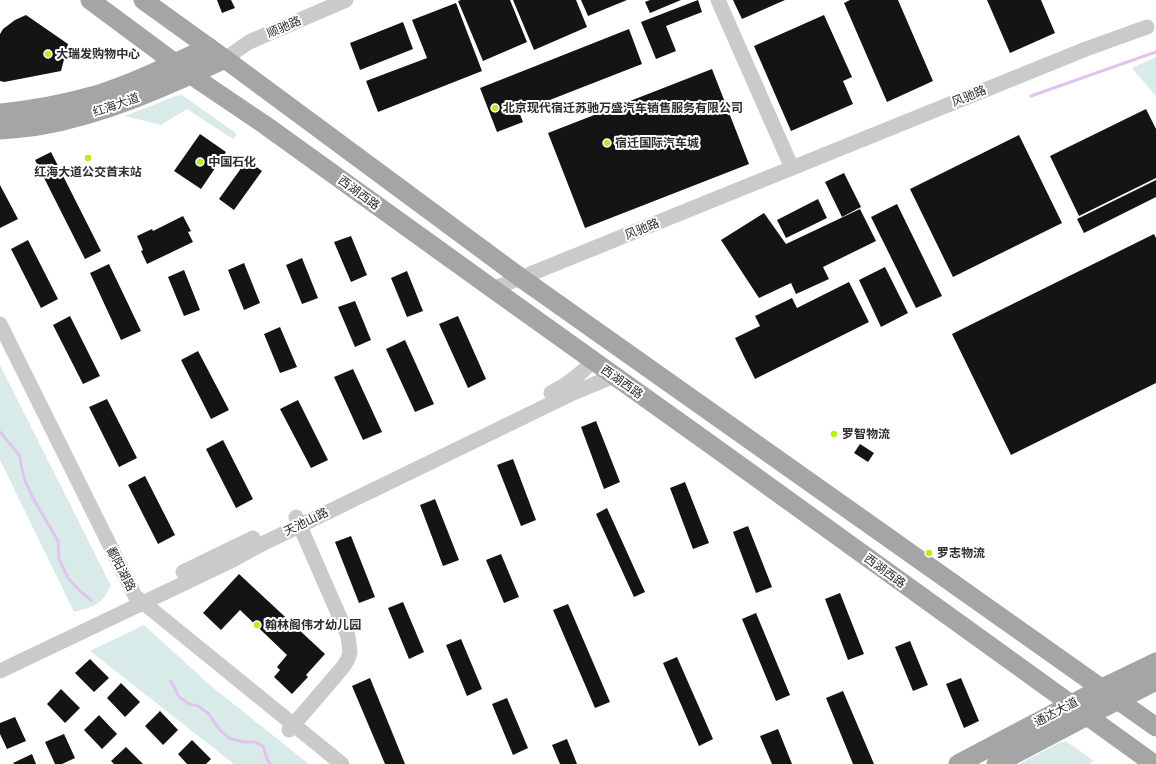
<!DOCTYPE html>
<meta charset="utf-8">
<style>
body{margin:0}
canvas{display:block;background:#fff}
</style>
<canvas width="1156" height="764"></canvas>
<script>
const ctx = document.querySelector('canvas').getContext('2d');
ctx.lineJoin = 'round';
function fillPath(path, color) { ctx.fillStyle = color; ctx.fill(path, 'evenodd'); }
function strokePath(path, color, width, dash) { ctx.strokeStyle = color; ctx.lineWidth = width; ctx.lineCap = dash ? 'butt' : 'round'; ctx.setLineDash(dash || []); ctx.stroke(path); }
function label(font, color, halo, rows, align = 'center') {
  ctx.font = font + ' "Exo 2","Noto Sans SC",sans-serif'; ctx.lineWidth = 4; ctx.setLineDash([]); ctx.textBaseline = 'middle'; ctx.strokeStyle = halo; ctx.fillStyle = color; for (const [text, x, y, turn = 0] of rows) {
    ctx.save(); ctx.translate(x, y); ctx.rotate((+turn || 0) * Math.PI / 180); ctx.textAlign = isNaN(turn) ? turn : align; if (halo) ctx.strokeText(text, 0, 0); ctx.fillText(text, 0, 0); ctx.restore();
  }
}
fillPath(new Path2D(`
 M1156 57V96L1132 68Z
 M182 95 237 134 233 139 187 109 161 125 125 116 176 96Z
 M0 365 111 586C102 605 93 607 74 612L0 460Z
 M144 625 211 686 309 764H234L90 651Z
 M1061 742H1067L1094 761 1089 764H1019Z`), '#d9ebe8');
strokePath(new Path2D(`
 M1031 96 1156 52
 M0 432 20 456 21 465 25 481 33 498 58 541 59 559 68 578 79 590 91 600
 M171 681 179 697 189 704 198 706 209 714 219 729 229 738 243 742H255L263 746 267 759 270 764`), '#e1c4ed', 3);
fillPath(new Path2D(`
 M217 0H231L235 8 222 13Z
 M461 0H510L527 42 483 61 458 1Z
 M513 0H576L587 27 534 50Z
 M581 0H627L588 16Z
 M650 0H681L650 13 645 2Z
 M698 0 702 12 666 26 676 51 656 59 641 22Z
 M733 0H785L742 19Z
 M850 0H898L933 81 887 102 844 3Z
 M987 0H1041L1055 33 1010 53Z
 M456 3 482 71 378 112 366 81 427 58 412 20Z
 M26 15 68 44 61 71 4 82 0 81V34L3 29 15 20Z
 M824 15 852 77 843 81 853 104 791 131 754 46Z
 M403 22 413 49 360 70 350 43Z
 M629 29 642 64 519 112 523 122 497 132 480 88Z
 M712 69 749 164 585 228 548 133Z
 M1146 109 1156 129V178L1079 216 1050 156Z
 M200 134 226 152 201 189 174 171Z
 M1019 135 1062 223 953 277 910 189Z
 M51 152 101 251 85 259 35 160Z
 M247 160 262 171 234 210 219 199Z
 M844 173 861 207 842 217 825 182Z
 M1156 180V197L1084 233 1077 219Z
 M0 185 18 219 0 228Z
 M818 199 827 218 786 238 777 220Z
 M897 204 942 296 916 308 871 217Z
 M860 209 876 241 823 267 829 279 796 294 791 283 759 298 721 240 764 213 786 244Z
 M183 216 191 231 188 232 193 242 147 264 141 251 143 250 137 236 152 229 153 231Z
 M1154 234 1156 238V383L1011 455 952 334Z
 M351 236 367 275 351 282 334 242Z
 M28 240 58 299 41 308 11 249Z
 M302 258 318 298 302 304 286 265Z
 M244 263 260 303 244 310 228 270Z
 M109 264 141 331 121 340 90 273Z
 M885 267 908 313 881 327 859 280Z
 M184 270 200 310 184 316 168 277Z
 M407 271 423 311 407 317 391 278Z
 M849 282 869 322 755 379 735 338 760 326 755 316 792 298 797 308Z
 M355 301 371 340 355 347 338 307Z
 M70 316 100 376 83 384 53 325Z
 M458 316 486 379 468 388 439 324Z
 M280 327 297 367 280 373 264 334Z
 M405 340 434 404 415 412 386 349Z
 M198 351 229 410 211 419 181 360Z
 M353 369 382 432 363 440 334 377Z
 M107 399 137 458 119 467 89 407Z
 M298 400 328 460 311 468 280 409Z
 M596 421 620 482 604 489 581 427Z
 M223 440 253 499 236 508 206 449Z
 M860 444 874 453 868 462 854 453Z
 M513 459 536 520 521 526 497 465Z
 M145 476 175 535 158 544 128 485Z
 M685 482 709 543 693 549 670 488Z
 M435 499 459 560 443 566 420 505Z
 M607 508 645 592 634 597 596 514Z
 M748 526 772 587 756 593 733 532Z
 M351 536 375 597 359 603 335 542Z
 M501 554 519 597 504 603 486 560Z
 M239 574 325 654 306 675 308 677 292 694 274 677 280 670 277 667 287 655 240 610 221 630 203 613Z
 M840 593 864 654 848 660 825 599Z
 M403 602 424 652 409 659 388 608Z
 M568 604 610 702 595 708 553 610Z
 M756 613 790 695 776 701 742 619Z
 M461 639 482 689 467 696 446 645Z
 M910 641 928 685 913 691 895 647Z
 M677 657 713 739 699 746 663 663Z
 M90 659 109 678 94 692 75 673Z
 M370 678 405 764H385L352 686Z
 M961 678 979 721 964 728 946 684Z
 M121 683 140 702 125 717 107 698Z
 M61 689 80 708 65 723 47 704Z
 M843 691 874 764H853L826 698Z
 M507 698 528 748 513 755 492 704Z
 M160 711 178 730 163 745 145 726Z
 M99 715 117 734 102 749 84 730Z
 M15 717 26 741 7 749 0 734V723Z
 M778 729 792 764H772L760 736Z
 M64 734 75 758 62 764H55L45 742Z
 M567 739 577 764H560L552 745Z
 M192 740 211 759 206 764H187L178 754Z
 M126 747 143 764H114L111 761Z
 M32 754 36 764H14L13 763Z`), '#141414');
strokePath(new Path2D(`
 M718 0 792 168
 M225 59 249 42 346 0
 M493 289 1086 49 1147 27
 M0 324 135 596 342 764
 M551 393C568 384 580 375 593 361
 M183 572 253 538
 M0 671 233 560 262 544 573 393 614 376
 M289 730 343 667 348 659 350 652 348 636 296 517`), '#cacaca', 15);
strokePath(new Path2D(`
 M90 0 191 75 265 125 493 289 710 444 1154 764
 M143 0 225 59 521 278 1156 727
 M0 113C33 110 64 104 96 95 135 83 172 64 209 47
 M0 130C13 129 27 128 39 126 105 114 166 87 225 59
 M958 764 1102 688 1156 662
 M996 764 1087 716 1156 681`), '#a5a5a5', 19);
for (const [x, y, r, color] of [
 [48,54,4,"#b9ee24"],
 [495,108,4,"#b9ee24"],
 [607,143,4,"#b9ee24"],
 [88,158,4,"#b9ee24"],
 [200,162,4,"#b9ee24"],
 [834,434,4,"#b9ee24"],
 [929,553,4,"#b9ee24"],
 [257,625,4,"#b9ee24"]
]) { const dot = new Path2D(); dot.arc(x, y, r, 0, 2 * Math.PI); ctx.fillStyle = color; ctx.fill(dot); strokePath(dot, '#fff', 1.5); }
label('12px', '#2d2d2d', '#fff', [
 ["顺驰路",284,27,-23],
 ["风驰路",969,96,-22],
 ["红海大道",116,105,-19],
 ["西湖西路",359,193,36],
 ["风驰路",642,229,-22],
 ["西湖西路",622,382,35],
 ["天池山路",306,522,-26],
 ["鄱阳湖路",121,569,63],
 ["西湖西路",885,571,36],
 ["通达大道",1056,712,-28]
]);
label('bold 12px', '#2d2d2d', '#fff', [
 ["大瑞发购物中心",56,54],
 ["北京现代宿迁苏驰万盛汽车销售服务有限公司",503,108],
 ["宿迁国际汽车城",615,143],
 ["中国石化",208,162],
 ["红海大道公交首末站",88,172,"center"],
 ["罗智物流",842,434],
 ["罗志物流",937,553],
 ["翰林阁伟才幼儿园",265,625]
], 'left');
</script>
